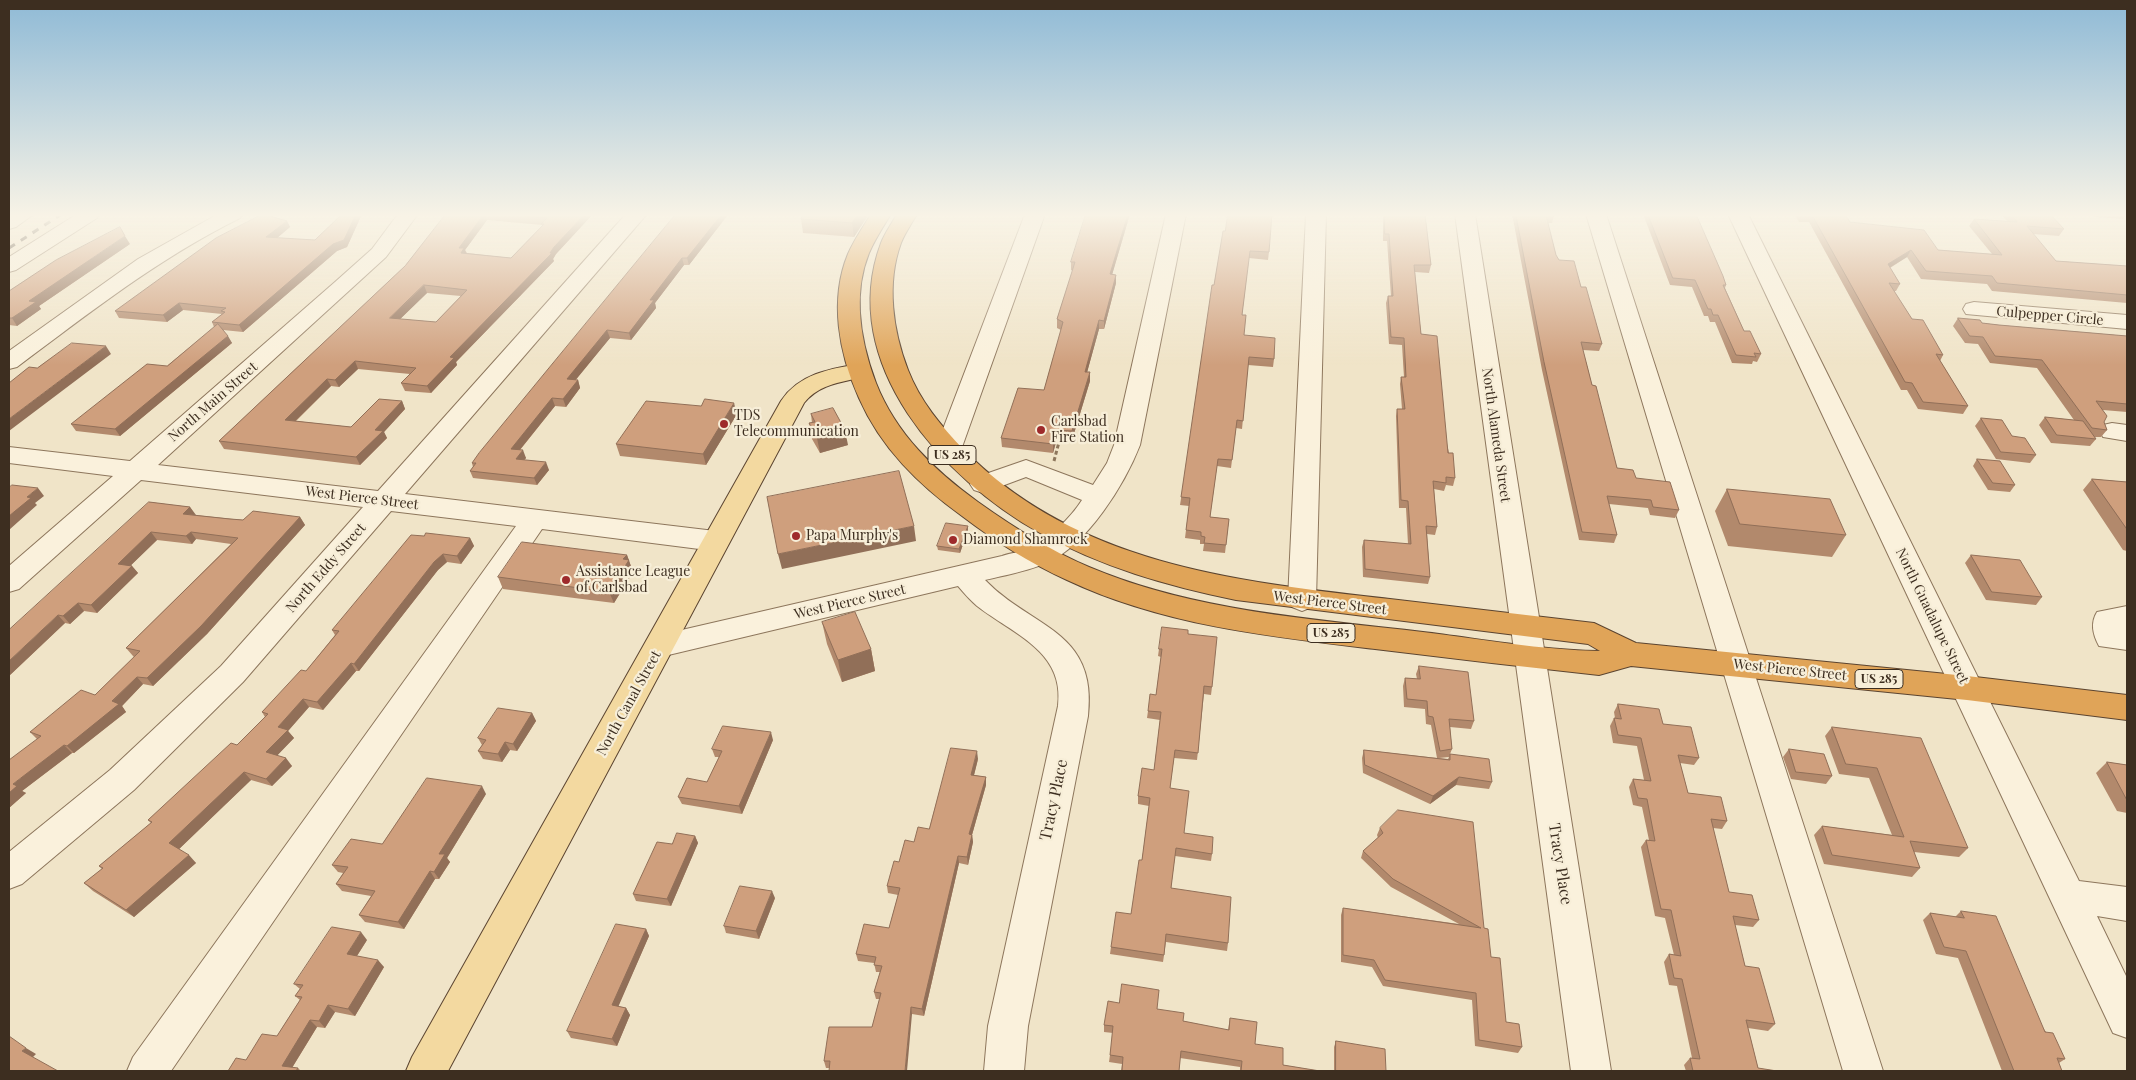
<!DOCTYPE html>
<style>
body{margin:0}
#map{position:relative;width:2136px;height:1080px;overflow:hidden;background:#f0e4c8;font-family:"Playfair Display",serif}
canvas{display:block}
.frame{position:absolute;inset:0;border:10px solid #3d2e20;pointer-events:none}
</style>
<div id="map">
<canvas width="2136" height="1080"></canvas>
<div class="frame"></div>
</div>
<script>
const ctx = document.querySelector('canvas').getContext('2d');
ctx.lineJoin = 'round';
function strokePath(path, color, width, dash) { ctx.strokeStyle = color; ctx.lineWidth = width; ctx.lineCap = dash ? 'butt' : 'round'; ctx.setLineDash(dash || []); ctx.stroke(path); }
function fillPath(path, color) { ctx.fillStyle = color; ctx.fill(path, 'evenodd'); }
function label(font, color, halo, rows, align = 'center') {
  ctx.font = font + ' "Playfair Display",serif'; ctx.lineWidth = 4.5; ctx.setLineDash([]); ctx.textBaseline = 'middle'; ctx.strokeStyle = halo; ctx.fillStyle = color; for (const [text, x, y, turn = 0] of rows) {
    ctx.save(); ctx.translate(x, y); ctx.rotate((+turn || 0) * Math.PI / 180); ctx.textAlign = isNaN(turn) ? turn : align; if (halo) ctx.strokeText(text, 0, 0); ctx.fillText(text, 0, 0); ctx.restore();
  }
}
const minor = new Path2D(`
 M10 214H34L16 227 9 229Z
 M77 214H100L97 218 16 270 9 272V257Z
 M218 214H243L240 218C159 258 89 313 17 367L9 369V351L138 259Z
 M398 214H418L386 257 158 465 378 491 626 214H647L405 494 715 531 725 534 729 541 725 548 715 551 542 529 171 1071H127L133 1057 516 526 391 511 243 682 134 790 22 884 9 889V852L110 770 221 666 363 507 141 480 19 589 9 592V566L113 476 9 463V447L130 461 335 282 372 249Z
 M1025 214H1045L961 450 957 456 948 458 939 456 935 450Z
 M1166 214H1186L1140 445C1125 484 1087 545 1048 562 1029 571 1006 575 985 580 1031 628 1098 630 1088 716L1028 1026 1024 1071H984L988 1026 1058 706C1065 651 1013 634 977 606 970 600 964 593 958 586L660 657 649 654 645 646 649 638 660 635 1002 556C1011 553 1021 552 1029 548 1049 538 1070 519 1082 500L1026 477 983 493 974 490 970 484 974 478 1026 460 1093 485 1107 463 1114 445Z
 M1306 214H1326L1316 600 1312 607 1302 611 1292 607 1288 600Z
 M1455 214H1475L1611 1071H1571Z
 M1586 214H1606L1883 1071H1843Z
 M1728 214H1748L2079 881 2127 887V921L2097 916 2127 978V1038L2113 1033Z
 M1974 302 2127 315V329L1966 314 1963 309 1966 304Z
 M2112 423 2127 425V441L2103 437 2100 431 2103 425Z
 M2127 606V650L2099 646C2093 635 2090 623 2097 612Z`);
const major = new Path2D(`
 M859 364 867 366 871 371 867 376C844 382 820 383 804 403L448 1071H406L412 1057 781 401C799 374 829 369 859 364Z`);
const highway = new Path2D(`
 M871 214H891C883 227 875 239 869 253 852 295 861 343 876 383 896 434 935 471 978 502 1013 527 1049 550 1089 567 1193 611 1311 619 1423 632 1481 639 1541 650 1600 651L1588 644 1236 600C1168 586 1101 567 1040 533 944 479 836 364 881 243 885 233 892 223 897 214H917C912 223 905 233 901 243 886 284 893 331 908 370 920 401 941 426 964 450 1076 565 1239 582 1390 599 1458 607 1526 615 1594 623L1636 643 1967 676 2127 695V720L1967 700 1631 666 1599 675C1524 667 1450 658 1375 649 1271 637 1162 625 1067 580 1029 563 995 541 962 516 919 485 881 448 859 398 839 354 829 300 848 254 854 240 863 227 871 214Z`);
strokePath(minor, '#8d765c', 2);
strokePath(major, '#5b4430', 2);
strokePath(highway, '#5b4430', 2);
strokePath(new Path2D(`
 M1054 461 1059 442`), '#8d765c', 3, [4, 2.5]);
fillPath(minor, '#faf1dc');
fillPath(major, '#f3d9a0');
fillPath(highway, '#e0a458');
strokePath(new Path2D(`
 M9 248 62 214`), '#3d2e20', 3, [7, 7]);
fillPath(new Path2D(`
 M342 214H362L347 247 337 251 243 332 223 330 232 343 120 436 76 431 71 424 167 366 214 327 212 322 222 314 183 310 167 322 119 318 115 311 287 221 290 227 277 238 315 240Z
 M446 214H593L556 254 553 259 554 261 456 362 457 365 431 393 405 391 401 383 410 374 358 369 339 387 331 386 296 421 351 427 402 401 405 409 384 432 387 438 360 465 224 449 219 441 405 266ZM487 220 542 225V226L511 258 467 253 465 250ZM427 293 461 296 436 322 400 319Z
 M676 214 727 216 689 265H684L655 303 656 308 631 340 610 338 575 380H578L580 388 566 407 555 406 520 450 526 458 524 460 549 470 537 485 473 478 470 471 473 467 472 463Z
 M804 214H869L854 237 803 233 801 219Z
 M1130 214 1112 274 1116 283 1104 329H1099L1087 372 1090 381 1072 440 1057 439 1053 453 1002 447 1001 438 1044 390 1061 330 1057 328V319L1073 271 1071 270V262Z
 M1383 214H1425L1431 265 1429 273 1415 272 1421 334 1455 478 1453 486 1446 485 1444 491 1434 489 1437 527 1435 535 1427 534 1430 577 1428 584 1363 577 1362 547 1364 540 1408 544 1406 508H1399L1396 416 1397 409H1402L1400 384 1401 377H1404L1402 345 1389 344 1386 303 1388 296H1391L1387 241H1383Z
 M1512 214H1554V216L1552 223H1548L1556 255 1559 260 1581 287 1602 344 1599 351 1583 350 1592 385 1617 468 1636 478 1679 510 1675 518 1650 515 1648 508 1609 504 1617 535 1614 543 1579 540 1542 370Z
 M1643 214H1696L1726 285 1725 288 1744 331 1761 354 1757 362 1753 361 1752 364 1732 363 1715 322H1710L1708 316H1704L1692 287 1670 285Z
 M1794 214H1845L1850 222 1938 250 1992 254 1969 226 1974 219 2007 221 2001 214H2050L2064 229 2059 236 2033 234 2056 261 2126 266 2127 264V303L1992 291 1987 284 1921 279 1907 257 1890 268 1900 284 1896 291H1894L1912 319 1943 355 1940 361 1968 406 1963 414 1918 409 1907 390H1901L1809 222H1799Z
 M2092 214H2126L2123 219 2095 217Z
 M1223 231 1269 252 1268 260 1249 258 1242 315 1244 335 1274 359 1273 367 1248 365 1242 429 1236 428 1231 468 1217 466 1210 517 1229 519 1225 553 1203 551 1204 544H1200V540L1185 538 1189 506 1180 505Z
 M130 244 39 306 41 309 17 326 9 325V291Z
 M1958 318 1982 323 1999 325 2127 336V412L2103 410 2104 422 2107 430 2101 437H2095L2096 439 2090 446 2051 443 2039 425 2045 417 2074 420 2037 368 1990 363 1978 344 1965 343 1953 326Z
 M737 414 706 465 620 456 616 444Z
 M811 414 848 445 820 453 812 439 809 423H812Z
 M1981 418 2012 436 2036 455 2030 463 1996 459 1975 426Z
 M1977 459 2015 485 2010 492 1988 490 1973 466Z
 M2092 479 2127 482V551L2123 550 2083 490Z
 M1727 489 1846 535 1832 557 1728 546 1715 511Z
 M149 502 190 507 195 515 243 520 300 517 305 525 207 634 153 686 143 684 122 706 126 712 74 753H72L22 791 26 793 9 808 37 739 30 732 95 695 134 657 133 656 126 648 231 544 196 539 192 544 157 540 131 565 132 566 138 573 97 613 84 611 70 624 65 623 9 676Z
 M968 526V530L960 553 938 550 937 546Z
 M424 536 470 538 474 546 461 564 447 562 438 570 359 671H356L323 710 309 707 288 731 294 738 277 755 292 766 272 786 251 780 179 849 196 863 134 917 93 891 84 883 102 869 99 866 151 823 148 820 237 745 265 717 262 712 306 671 335 635 332 630Z
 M627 555 633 572 614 603 503 589 498 577Z
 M1971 555 2042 597 2036 605 1986 600 1965 563Z
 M822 622 871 649 875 671 842 682 827 644Z
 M1188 634 1212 687 1211 695 1204 694 1197 760 1174 758 1170 788 1184 833 1212 854 1211 861 1175 856 1171 888 1228 943 1227 951 1166 942 1163 962 1110 954 1111 947 1131 914 1142 860 1149 806 1138 804V796L1154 770 1160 720 1147 718 1148 711 1156 695 1161 657 1158 656 1159 649Z
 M1419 666 1474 721 1471 729 1450 727 1452 749 1450 754 1492 782 1489 789 1456 785 1430 804 1363 773 1362 758 1364 750 1437 758 1431 725 1426 724 1425 709 1404 707 1403 686 1405 678 1417 679 1416 674ZM1449 757 1448 759 1439 758Z
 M1618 704 1663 724 1699 758 1694 765 1680 763 1688 793 1727 821 1722 829 1713 828 1729 892 1759 920 1753 927 1735 925 1745 966 1775 1024 1768 1031 1748 1028 1758 1068 1777 1071H1686L1684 1065 1690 1058H1692L1677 986 1669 985 1664 962 1669 954 1674 955 1665 918 1655 916 1641 847 1646 840H1649L1642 807 1633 805 1629 787 1633 779 1644 780 1637 746 1613 743 1610 726 1614 718H1615L1614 712Z
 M532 713 536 721 517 751 510 750 502 762 483 759 478 751 482 745 478 738Z
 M1832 727 1968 848 1959 857 1914 852 1920 868 1912 877 1824 864 1814 835 1822 826 1892 835 1869 778 1839 774 1825 736Z
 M773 740 742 814 682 804 678 797 707 782 719 757H715L712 749Z
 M1789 749 1832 776 1826 784 1791 779 1783 757Z
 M978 759 974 775 986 777V785L972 835 973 842 968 865 959 863 924 1016 912 1014 829 1068H826L824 1061 872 1027 880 999H876L874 992 880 972H876L874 963 858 961 856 954 889 928 898 895 888 893 887 886 899 862 914 842 929 829Z
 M2107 762 2127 765V813L2117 811 2096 773Z
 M486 794 447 858 450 862 439 879H435L404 929 365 922 359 915 371 896 342 891 336 884 343 873 338 872 332 865 382 844Z
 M1380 828 1484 928 1506 1022 1522 1047 1518 1053 1475 1046 1472 1000 1383 986 1372 967 1341 962V915L1343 908 1459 924 1391 887 1361 858 1363 851 1378 838 1377 835Z
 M695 836 698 843 671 906 636 901 633 894 672 844Z
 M775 898 759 939 726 933 724 926Z
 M1961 911 2065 1059 2059 1063 2062 1071H2002L1958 958 1936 954 1923 920 1930 913 1955 917Z
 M646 929 649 936 618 1006 626 1008 630 1015 617 1046 571 1038 567 1031Z
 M367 940 357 956 384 967 355 1016 335 1012 325 1028 317 1027 292 1068H298L301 1071H228L246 1060 277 1036 300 1000 295 996 300 989 294 984Z
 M1119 1003 1157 1009 1183 1021 1228 1030 1230 1018 1255 1044 1283 1065 1320 1071H1240V1067L1180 1058 1179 1071H1121L1122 1064 1109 1062 1113 1033 1104 1032V1025Z
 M1336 1041 1386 1071H1334V1047Z`), '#b2896c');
fillPath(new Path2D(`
 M356 214H362L347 247 337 251 243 332 239 325Z
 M484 214H485L487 220 465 250 467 255 464 260 459 248Z
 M585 214H593L556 254 553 259 554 261 456 362 457 365 431 393 427 386 450 357 550 253 554 247Z
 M722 214H727V216L689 265 687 258Z
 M858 214H869L854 237 852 223Z
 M1128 214H1130L1110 282V274Z
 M287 221 290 227 270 244 266 237Z
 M125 236 130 244 39 306 41 309 17 326 12 318 29 301Z
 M1911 250 1907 257 1884 271 1888 264Z
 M682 258 684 265 655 303 656 308 631 340 629 333 650 300Z
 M1116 275V283L1104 329V321Z
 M424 285 427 293 393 326 390 318Z
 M179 303 183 310 167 322 163 315Z
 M1099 320V329L1085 380V372Z
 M607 330 610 338 570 387 567 379Z
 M228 336 232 343 120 436 115 429Z
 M106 346 111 354 9 431V419Z
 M355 361 358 369 339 387 335 380Z
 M1090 372V381L1072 440V431Z
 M327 379 331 386 289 427 285 420Z
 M578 380 580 388 566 407 563 399Z
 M552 398 555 406 514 457 511 449Z
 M402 401 405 409 384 432 387 438 360 465 356 457 375 430Z
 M734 403 737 414 706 465 703 454Z
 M845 430 848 445 820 453 817 438Z
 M1057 430V439L1053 453V444Z
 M523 450 526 458 519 466 516 459Z
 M546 462 549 470 537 485 534 478Z
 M38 488 44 496 35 503 37 505 9 530V516L27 497Z
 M190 507 196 515 183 514Z
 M300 517 305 525 207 634 153 686 147 678Z
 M914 526 916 541 782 569 778 554Z
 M968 526V530L960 553 959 549Z
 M151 532 157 540 124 572 118 564Z
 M191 532 196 539 192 544 186 536Z
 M470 538 474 546 461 564 457 556Z
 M443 554 447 562 438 570 359 671 354 664 434 562Z
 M627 555 633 572 614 603 609 592 623 559Z
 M132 566 138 573 97 613 91 605Z
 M78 603 84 611 70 624 63 616Z
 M58 615 65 623 9 676V661Z
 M871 649 875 671 842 682 838 660Z
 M351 663 356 671 323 710 317 702Z
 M137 677 143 684 122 706 126 712 74 753 67 746Z
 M303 699 309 707 288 731 294 738 273 760 266 752 278 727Z
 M532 713 536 721 517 751 513 744Z
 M771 732 773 740 742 814 739 806Z
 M505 742 510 750 502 762 498 754Z
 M64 745 72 753 22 791 26 793 9 808V793L13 784Z
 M977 751 978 759 972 783 971 775Z
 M286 758 292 766 272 786 266 779Z
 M244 772 251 780 177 851 169 843Z
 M986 777V785L970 842 969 834Z
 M1459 777 1456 785 1430 804 1433 796Z
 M482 786 486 794 447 858 450 862 439 879 434 872 439 854Z
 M972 835 973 842 968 865 967 857Z
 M695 836 698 843 671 906 667 899Z
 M189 855 196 863 134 917 126 910Z
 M958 856 959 863 924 1016 922 1009Z
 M430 871 435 879 404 929 398 922Z
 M772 891 775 898 759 939 756 931Z
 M646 929 649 936 616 1012 612 1005Z
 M361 932 367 940 353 962 347 954Z
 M378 960 384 967 355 1016 348 1009Z
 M328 1005 335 1012 325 1028 319 1021Z
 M911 1007 912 1014 907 1071H905Z
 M626 1008 630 1015 617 1046 612 1039Z
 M310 1020 317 1027 290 1071 282 1066Z
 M26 1048 36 1054 32 1058 22 1051Z`), '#916f58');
const building = new Path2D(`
 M263 214 287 221 266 237 315 240 342 214H356L344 240 333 244 239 325 212 322 225 312 221 311 226 308 179 303 163 315 115 311 216 238Z
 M446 214H484L459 248H464L461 253 511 258 544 224H541L547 218 496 214H585L554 247 550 253H552L450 357 454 358 427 386 401 383 416 368 355 361 335 380 327 379 285 420 351 427 379 399 402 401 375 430 383 431 356 457 219 441 405 266ZM424 285 467 290 436 322 390 318Z
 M676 214H722L687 258H682L650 300H654L629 333 607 330 567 379 578 380 563 399 552 398 511 449 523 450 516 459 546 462 534 478 470 471 476 463H472L479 453Z
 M804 214H858L852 223 801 219Z
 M1086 214H1128L1110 274 1116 275 1104 321 1099 320 1085 372H1090L1072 431 1057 430 1053 444 1001 438 1018 388 1044 390 1063 322 1057 319 1075 262H1071Z
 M1228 214H1272L1269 252 1250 251 1242 315H1246L1244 335 1275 338 1274 359 1249 357 1243 421 1237 420 1232 460 1218 459 1210 517 1229 519 1226 545 1204 543 1205 537 1201 536V532L1186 530 1190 498 1181 497 1212 285H1214L1223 231H1225Z
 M1385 214H1425L1431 265H1414L1421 334 1437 336 1448 453H1453L1455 478 1446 477V483L1433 481 1437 527 1426 526 1430 577 1365 569 1364 540 1411 544 1408 501 1401 500 1397 409H1405L1401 377H1406L1404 338 1391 337 1388 296H1393L1389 234H1385Z
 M1516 214H1554V216L1546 215 1556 255 1559 260 1574 261 1581 287H1586L1602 344 1581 342 1592 385 1596 386 1617 468 1633 470 1636 478 1670 482 1679 510 1653 507 1651 500 1607 496 1617 535 1582 532 1544 362Z
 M1648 214H1696L1723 276 1726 285H1723L1744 331H1750L1761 354 1754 353 1756 357 1736 355 1718 315H1713L1711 309H1708L1695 280 1673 278Z
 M1802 214H1845L1850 222 1924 230 1938 250 2002 255 1974 219 2017 222 2011 214H2050L2064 229 2027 226 2056 261 2127 266V295L1997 283 1992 276 1926 271 1911 250 1888 264 1900 284 1889 283 1912 319 1923 320 1943 355 1936 354 1968 406 1923 402 1912 383 1905 382 1812 215Z
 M120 227 125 236 29 301 36 302 12 318H9V291L56 260Z
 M1958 318 1980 320 1982 323 1999 325 2127 336V404L2096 401 2107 416 2104 422 2107 430 2092 428 2042 360 1995 356 1983 337 1970 336Z
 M218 324 228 336 115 429 71 424 147 364 167 366Z
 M72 343 106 346 9 419V383L29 367 37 368Z
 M705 399 734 403 703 454 616 444 646 401 701 406Z
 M833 408 845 430 817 438 809 423 815 422 811 414Z
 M2045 417 2083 421 2096 439 2057 435Z
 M1981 418 2002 420 2012 436 2025 438 2036 455 2001 452Z
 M1977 459 2000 461 2015 485 1993 483Z
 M899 471 914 526 778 554 767 497Z
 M2092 479 2127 482V529Z
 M12 485 38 488 27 497 31 498 9 516V488Z
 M1727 489 1830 499 1846 535 1740 524Z
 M149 502 190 507 183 514 230 519 243 520 253 511 300 517 201 626 147 678 137 677 112 701 119 704 67 746 64 745 13 784 17 786 9 793V760L41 736 30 732 81 690 95 695 140 651 126 648 238 538 191 532 186 536 151 532 118 564 132 566 91 605 78 603 63 616 58 615 9 661V630Z
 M946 523 968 526 959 549 937 546Z
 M426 533 470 538 457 556 443 554 434 562 354 664 351 663 317 702 303 699 278 727 288 730 266 752 286 758 266 779 244 772 169 843 189 855 126 910 84 883 103 868 99 866 152 822 148 820 231 743 237 745 268 714 262 712 301 670 306 671 339 631 332 630 411 535 424 536Z
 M522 542 627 555 623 559 629 560 609 592 498 577Z
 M1971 555 2020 560 2042 597 1992 592Z
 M855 612 871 649 838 660 822 622Z
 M1162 627 1188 630V634L1217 637 1212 687 1204 686 1198 753 1175 750 1170 788 1189 791 1184 833 1213 837 1212 854 1176 848 1171 888 1231 897 1228 943 1166 934 1164 955 1111 947 1116 912 1131 914 1139 860H1142L1150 798 1138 796 1142 768 1154 770 1161 712 1148 711 1150 694 1156 695 1162 649H1159Z
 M1419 666 1468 672 1474 721 1449 719 1452 749 1440 751 1433 717 1428 716 1427 701 1407 699 1405 678 1420 679Z
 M1618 704 1659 709 1663 724 1691 727 1699 758 1678 755 1688 793 1721 797 1727 821 1711 819 1729 892 1752 895 1759 920 1733 916 1745 966 1759 968 1775 1024 1746 1020 1758 1068 1777 1071H1693L1690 1058 1700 1059 1682 979 1674 978 1669 954 1681 956 1671 910 1661 909 1646 840 1655 841 1647 799 1638 798 1633 779 1651 781 1641 738 1618 735 1614 718 1621 719Z
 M498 708 532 713 513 744 505 742 498 754 478 751 486 740 478 738Z
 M723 726 771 732 739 806 678 797 687 778 707 782 722 751 712 749Z
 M1832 727 1921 738 1968 848 1910 841 1920 868 1832 855 1822 826 1904 837 1877 768 1846 764Z
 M951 748 977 751 971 775 986 777 969 834 972 835 967 857 958 856 922 1009 911 1007 905 1071H829L830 1061H824L829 1027H872L881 993 874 992 882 966 874 965 876 957 856 954 864 924 889 928 900 888 887 886 894 861 899 862 905 840 914 842 918 827 929 829Z
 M1789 749 1824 754 1832 776 1796 772Z
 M1364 750 1450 760V754L1489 759 1492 782 1459 777 1433 796 1365 765Z
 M2107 762 2127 765V800Z
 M427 778 482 786 439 854H445L434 872 430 871 398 922 359 915 375 891 336 884 348 867 332 865 351 839 382 844Z
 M1398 810 1473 822 1484 928 1488 929 1491 957 1500 958 1506 1022 1519 1024 1522 1047 1479 1040 1476 993 1385 980 1374 960 1343 955V908L1481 928 1393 879 1363 851 1383 833 1380 828Z
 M677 833 695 836 667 899 633 894 657 842 672 844Z
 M740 886 772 891 756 931 724 926Z
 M1961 911 1996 916 2045 1032 2053 1033 2065 1059 2057 1058 2062 1071H2014L1966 951 1944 947 1930 913 1964 918Z
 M616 924 646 929 612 1005 626 1008 612 1039 567 1031Z
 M332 927 361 932 347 954 378 960 348 1009 328 1005 319 1021 310 1020 282 1066 298 1068 296 1071H228L236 1058 246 1060 262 1034 277 1036 302 997 295 996 303 985 294 984Z
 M1122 984 1159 990 1157 1009 1184 1013 1183 1021 1229 1030 1230 1018 1257 1022 1255 1044 1283 1048V1065L1320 1071H1241L1242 1061 1181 1051 1179 1071H1122L1123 1057 1110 1055 1113 1026 1104 1025 1108 1001 1119 1003Z
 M9 1036 26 1048 22 1051 58 1071H9Z
 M1336 1041 1385 1049 1386 1071H1336Z`);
fillPath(building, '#cf9f7d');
strokePath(building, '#916f58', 1);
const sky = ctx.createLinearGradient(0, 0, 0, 365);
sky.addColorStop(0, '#8fbad6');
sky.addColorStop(0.59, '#f8f3e6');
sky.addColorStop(1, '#f8f3e600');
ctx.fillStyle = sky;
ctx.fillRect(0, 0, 2136, 365);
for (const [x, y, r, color] of [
 [724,424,5,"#9e2a2b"],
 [1041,430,5,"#9e2a2b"],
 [796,536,5,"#9e2a2b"],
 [953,540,5,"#9e2a2b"],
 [566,580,5,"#9e2a2b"]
]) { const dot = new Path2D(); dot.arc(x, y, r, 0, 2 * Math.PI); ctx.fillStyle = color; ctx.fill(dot); strokePath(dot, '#f7eed8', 2); }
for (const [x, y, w] of [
 [952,455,48],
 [1331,633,48],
 [1879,679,48]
]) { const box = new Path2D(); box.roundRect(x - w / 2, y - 9.5, w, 19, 4); ctx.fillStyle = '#f7eed8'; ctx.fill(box); strokePath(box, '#3d2e20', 1); }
label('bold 12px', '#3d2e20', null, [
 ["US 285",952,455],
 ["US 285",1331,633],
 ["US 285",1879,679]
]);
label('14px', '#3d2e20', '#f7eed8', [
 ["Culpepper Circle",2050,316,5],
 ["North Main Street",213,402,-41],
 ["North Alameda Street",1496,435,82],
 ["West Pierce Street",362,498,7],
 ["North Eddy Street",326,568,-49],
 ["West Pierce Street",850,602,-13],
 ["West Pierce Street",1330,603,7],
 ["North Guadalupe Street",1932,616,64],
 ["West Pierce Street",1790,670,6],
 ["North Canal Street",629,703,-61]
]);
label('14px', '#3d2e20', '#f7eed8', [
 ["TDS",734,416],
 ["Telecommunication",734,432],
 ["Carlsbad",1051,422],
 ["Fire Station",1051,438],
 ["Papa Murphy's",806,536],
 ["Diamond Shamrock",963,540],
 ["Assistance League",576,572],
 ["of Carlsbad",576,588]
], 'left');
label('16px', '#3d2e20', '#f7eed8', [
 ["Tracy Place",1054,800,-78],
 ["Tracy Place",1560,864,81]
]);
</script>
